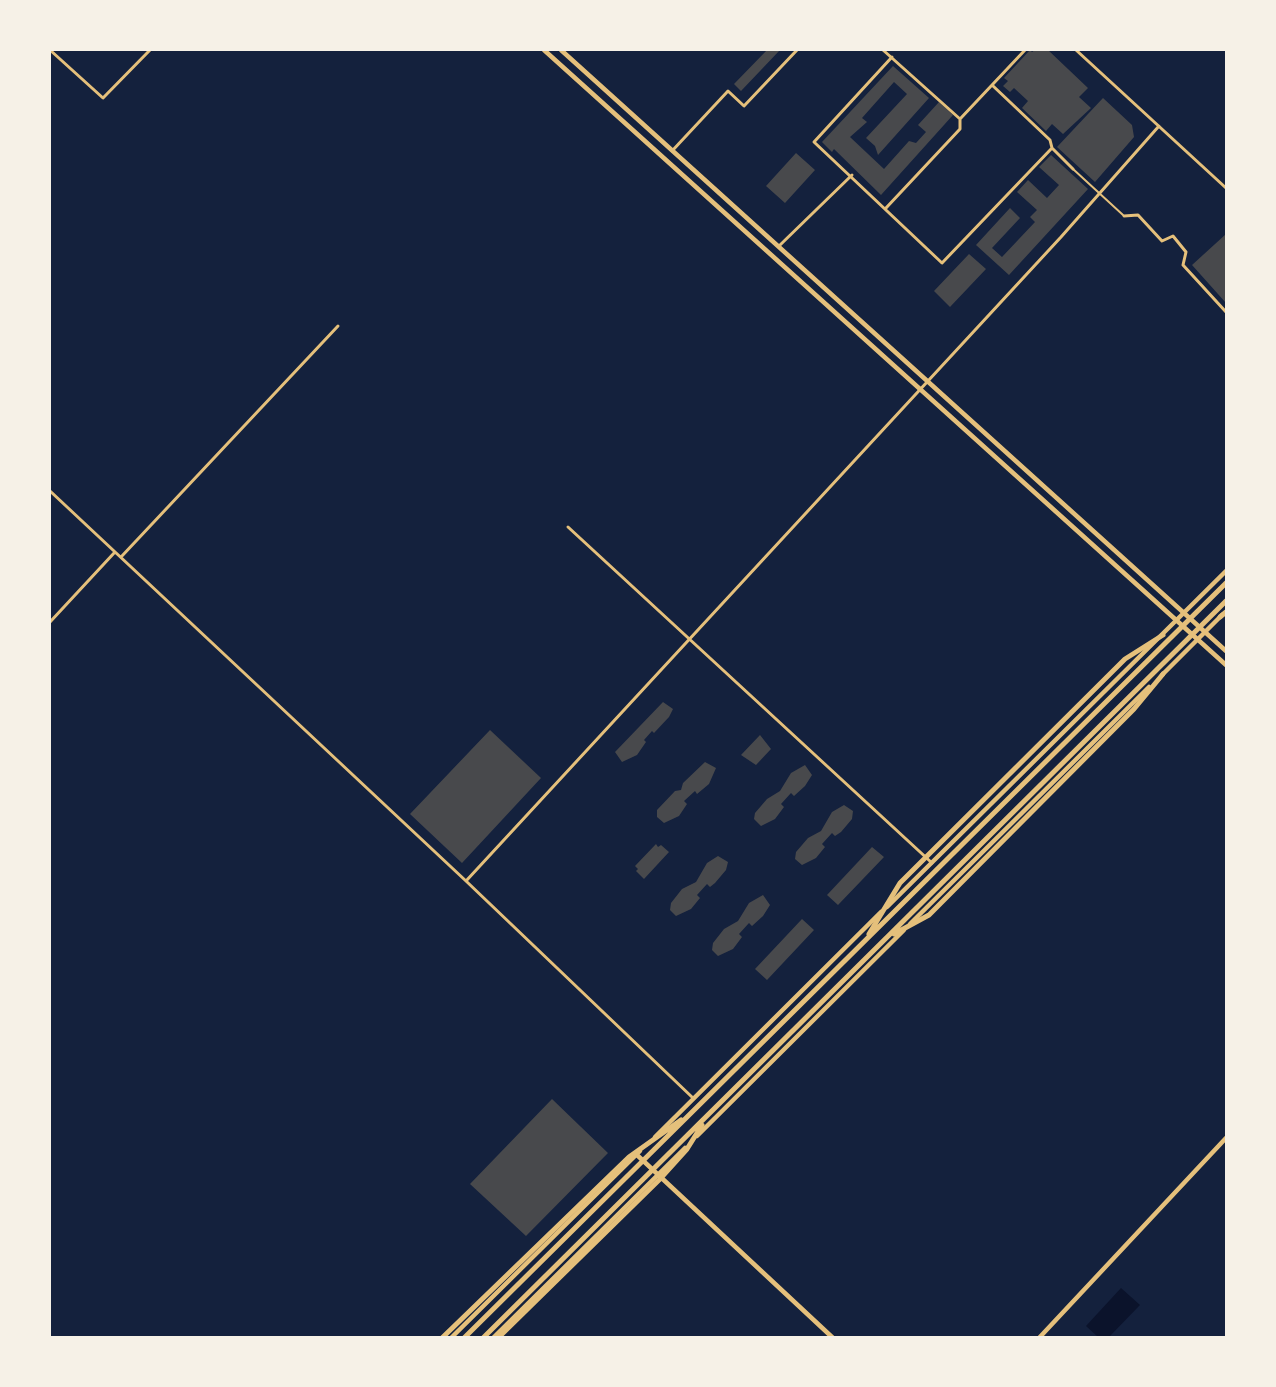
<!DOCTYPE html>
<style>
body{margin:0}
#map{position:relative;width:1276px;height:1387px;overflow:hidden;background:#14213d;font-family:Signika,sans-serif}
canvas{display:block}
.frame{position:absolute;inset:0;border:51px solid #f6f1e7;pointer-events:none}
</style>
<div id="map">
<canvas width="1276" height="1387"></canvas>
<div class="frame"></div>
</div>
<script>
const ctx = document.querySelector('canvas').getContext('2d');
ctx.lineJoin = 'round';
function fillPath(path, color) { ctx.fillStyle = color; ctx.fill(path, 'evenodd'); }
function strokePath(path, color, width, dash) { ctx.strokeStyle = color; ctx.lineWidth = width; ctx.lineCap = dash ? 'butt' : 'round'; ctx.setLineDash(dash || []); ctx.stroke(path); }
fillPath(new Path2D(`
 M1121 1288 1140 1305 1109 1337H1098L1086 1326Z`), '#0b132b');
fillPath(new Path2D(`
 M767 50H780L741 91 734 84Z
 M1030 50 1032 52 1035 50H1048L1088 88 1079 97 1091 108 1063 134 1052 124 1046 131 1022 108 1028 101 1014 88 1010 92 1003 86 1008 81 1004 78Z
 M893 66 929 98 878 155 875 146 866 138 907 94 894 82 862 118 867 122 850 137 884 169 909 141 916 143 926 132 918 125 939 102 953 115 881 195 834 149 832 152 822 142Z
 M1103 98 1132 125 1134 137 1095 182 1057 147Z
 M796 153 815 170 785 203 766 186Z
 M1051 155 1088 189 1009 275 976 245 1010 208 1020 218 992 248 1002 257 1035 222 1030 217 1037 210 1017 192 1028 180 1047 198 1059 185 1039 167Z
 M1226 234V303L1192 265Z
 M969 254 986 269 950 307 934 291Z
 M663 702 673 709 669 717 654 733 652 731 644 740 646 742 637 755 622 762 615 752Z
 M490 730 541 778 462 863 410 814Z
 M760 735 771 749 756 765 741 755Z
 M705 762 716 768 709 784 697 794 695 791 684 801 687 804 679 816 664 823 657 817V810L675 791 681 790 683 783Z
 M805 765 812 775 805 786 794 796 791 793 781 804 784 807 775 819 761 826 754 819 755 813 767 799 780 791 791 773Z
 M844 805 853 811 852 819 841 832 835 836 832 833 822 844 825 847 816 858 802 865 795 859 796 852 808 838 821 831 832 812Z
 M656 844 658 847 661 845 669 852 644 879 636 871 638 869 635 866Z
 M872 847 884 857 838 905 827 895Z
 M718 856 728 862 726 870 715 883 710 887 707 884 697 895 700 898 691 909 676 916 670 910 671 903 682 889 696 882 707 863Z
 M763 895 770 905 763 916 752 926 749 923 739 934 742 937 733 949 718 956 712 950 713 943 724 929 738 921 749 903Z
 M802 919 814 930 767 980 755 969Z
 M552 1099 608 1153 526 1236 470 1184Z`), '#48494c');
strokePath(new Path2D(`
 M1073 169 1123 215`), '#e5c07b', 2);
strokePath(new Path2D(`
 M50 50 103 98 150 50
 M883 50 960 119
 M1076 50 1226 188
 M892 57 814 142 942 263 1052 148
 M992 85 1050 140 1052 148 1073 169
 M672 151 728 91 744 106 797 50
 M886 208 960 129V119L1025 50
 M1124 216 1138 215 1162 241 1173 236 1186 252 1183 265 1226 312
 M779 246 852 175
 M50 491 466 881 693 1098
 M568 527 932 863
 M121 557 338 326
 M50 622 115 552
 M466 881 1061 237 1159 126`), '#e5c07b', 3);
strokePath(new Path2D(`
 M1162 675 1222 615
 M887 907 1226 571
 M910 924 1149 687
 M697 1136 904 930
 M655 1137 881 912
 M637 1155 833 1338
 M451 1338 640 1151
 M493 1338 685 1148
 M1039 1338 1226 1138`), '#e5c07b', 4.5);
strokePath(new Path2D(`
 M544 50 1226 665
 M561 50 1226 651`), '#e5c07b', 4.5);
strokePath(new Path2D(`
 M1220 617 1226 612
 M869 934 900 883 1125 659 1163 635
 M894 934 929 915 1134 709 1163 674
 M442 1338 629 1157 681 1120
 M464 1338 1226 583
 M483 1338 1226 601
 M498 1338 659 1180 687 1149 702 1125`), '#e5c07b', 5);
</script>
